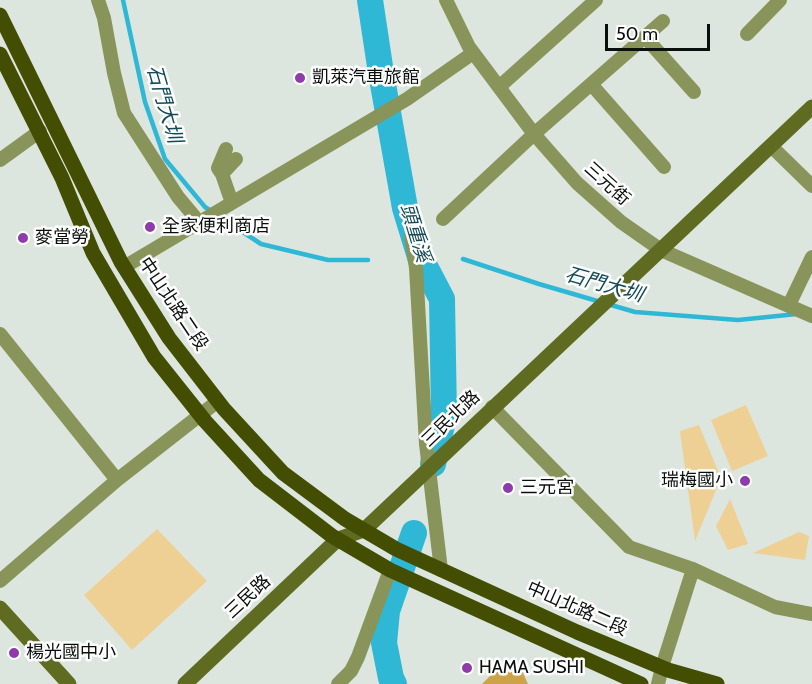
<!DOCTYPE html>
<meta charset="utf-8">
<style>
body{margin:0}
#map{position:relative;width:812px;height:684px;overflow:hidden;background:#dce6de;font-family:Cabin,sans-serif}
canvas{display:block}
.scale{position:absolute;left:605px;top:24px;width:105px;height:27px;box-sizing:border-box;border:3px solid #0b0f0c;border-top:0;padding-left:8px;font-size:18px;line-height:21px;white-space:nowrap;color:#0b0f0c;-webkit-text-stroke:4px #fff;paint-order:stroke}
</style>
<div id="map">
<canvas width="812" height="684"></canvas>
<div class="scale">50 m</div>
</div>
<script>
const ctx = document.querySelector('canvas').getContext('2d');
ctx.lineJoin = 'round';
function fillPath(path, color) { ctx.fillStyle = color; ctx.fill(path, 'evenodd'); }
function strokePath(path, color, width, dash) { ctx.strokeStyle = color; ctx.lineWidth = width; ctx.lineCap = dash ? 'butt' : 'round'; ctx.setLineDash(dash || []); ctx.stroke(path); }
function label(font, color, halo, rows, align = 'center') {
  ctx.font = font + ' Cabin,"Noto Sans TC",sans-serif'; ctx.lineWidth = 5; ctx.setLineDash([]); ctx.textBaseline = 'middle'; ctx.strokeStyle = halo; ctx.fillStyle = color; for (const [text, x, y, turn = 0] of rows) {
    ctx.save(); ctx.translate(x, y); ctx.rotate((+turn || 0) * Math.PI / 180); ctx.textAlign = isNaN(turn) ? turn : align; if (halo) ctx.strokeText(text, 0, 0); ctx.fillText(text, 0, 0); ctx.restore();
  }
}
fillPath(new Path2D(`
 M746 405 768 456 732 471 711 420Z
 M699 425 721 478 695 541 680 431Z
 M730 499 748 544 728 550 716 526Z
 M157 529 207 581 132 650 84 595Z
 M799 532 809 536 805 560 753 553Z`), '#eed094');
fillPath(new Path2D(`
 M519 664 528 684H482L494 672Z`), '#cda349');
strokePath(new Path2D(`
 M123 0 145 102 165 159 205 207 261 244 328 260H368
 M463 259 539 284 635 312 738 320 797 314`), '#2fb7d6', 4.5);
strokePath(new Path2D(`
 M370 0 381 73 405 208 420 257 442 299 444 416 433 464
 M394 684 391 678 384 643 387 611 414 533`), '#2fb7d6', 26);
strokePath(new Path2D(`
 M98 0 104 18 114 73 124 113 178 197 194 216
 M446 0 469 47 534 134 577 183 621 222 661 250 812 316
 M747 34 780 0
 M645 37 694 92
 M591 84 664 167
 M499 87 596 0
 M771 146 812 186
 M0 160 40 131
 M222 174 218 168 226 149
 M232 203 222 174 236 159
 M443 219 534 134 663 21
 M411 236 416 268 426 444 441 570
 M124 267 407 99 473 53
 M789 305 812 257
 M0 334 117 480
 M492 407 629 547 693 569 775 607 812 614
 M0 581 117 480 218 401
 M338 684 351 671 358 657 390 570
 M658 684 662 667 693 569`), '#89945a', 14);
strokePath(new Path2D(`
 M0 608 69 684
 M185 684 338 539 364 530 812 107`), '#606b22', 15);
strokePath(new Path2D(`
 M0 15 121 262 169 338 224 409 283 473 345 519 396 549 577 632 668 670 717 684
 M0 54 62 178 93 253 154 357 205 421 259 480 332 536 390 570 641 684`), '#444e03', 15);
for (const [x, y, r, color] of [
 [300,78,6,"#8e3cab"],
 [150,227,6,"#8e3cab"],
 [23,238,6,"#8e3cab"],
 [745,481,6,"#8e3cab"],
 [508,488,6,"#8e3cab"],
 [14,653,6,"#8e3cab"],
 [467,668,6,"#8e3cab"]
]) { const dot = new Path2D(); dot.arc(x, y, r, 0, 2 * Math.PI); ctx.fillStyle = color; ctx.fill(dot); strokePath(dot, '#fff', 2); }
label('18px', '#0b0f0c', '#fff', [
 ["凱萊汽車旅館",312,78],
 ["全家便利商店",162,227],
 ["麥當勞",35,238],
 ["瑞梅國小",733,481,"right"],
 ["三元宮",520,488],
 ["楊光國中小",26,653],
 ["HAMA SUSHI",479,668]
], 'left');
label('18px', '#0b0f0c', '#fff', [
 ["三元街",607,184,42],
 ["中山北路二段",173,304,56],
 ["三民北路",451,419,-44],
 ["三民路",248,597,-43],
 ["中山北路二段",577,609,24]
]);
label('italic 20px', '#144b58', '#fff', [
 ["石門大圳",164,104,74],
 ["頭重溪",415,233,73],
 ["石門大圳",604,285,16]
]);
</script>
